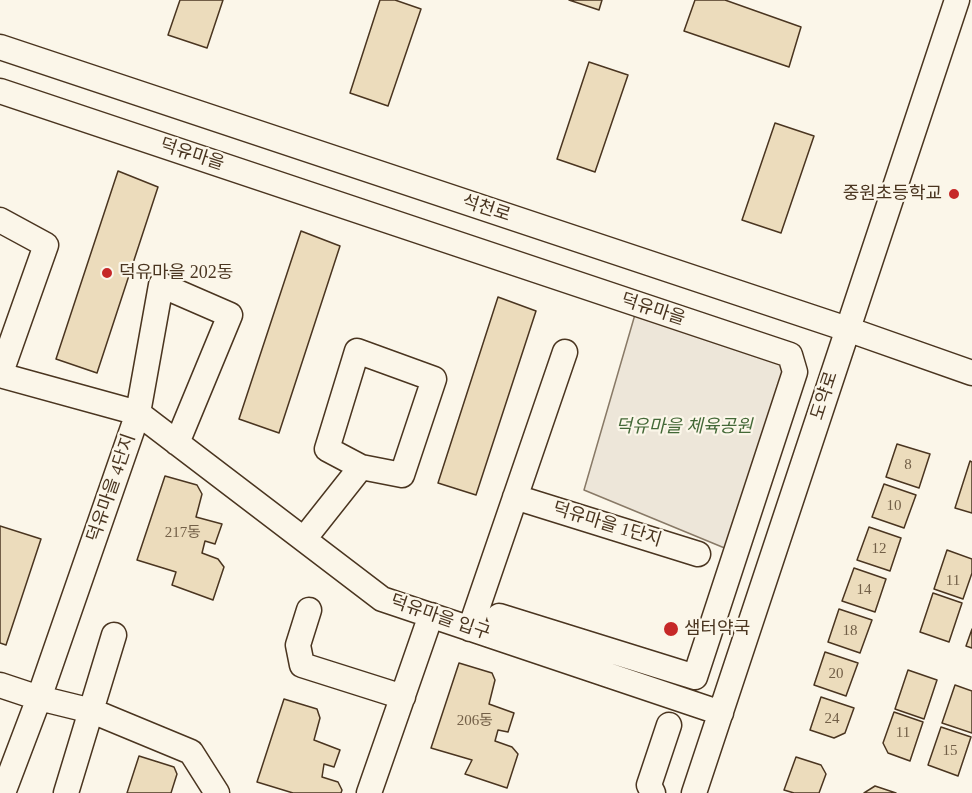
<!DOCTYPE html>
<meta charset="utf-8">
<style>
body{margin:0}
canvas{display:block;background:#fbf6e9}
</style>
<canvas width="972" height="793"></canvas>
<script>
const ctx = document.querySelector('canvas').getContext('2d');
ctx.lineJoin = 'round';
function fillPath(path, color) { ctx.fillStyle = color; ctx.fill(path, 'evenodd'); }
function strokePath(path, color, width, dash) { ctx.strokeStyle = color; ctx.lineWidth = width; ctx.lineCap = dash ? 'butt' : 'round'; ctx.setLineDash(dash || []); ctx.stroke(path); }
function label(font, color, halo, rows, align = 'center') {
  ctx.font = font + ' "Times New Roman","Noto Sans KR",serif'; ctx.lineWidth = 4.5; ctx.setLineDash([]); ctx.textBaseline = 'middle'; ctx.strokeStyle = halo; ctx.fillStyle = color; for (const [text, x, y, turn = 0] of rows) {
    ctx.save(); ctx.translate(x, y); ctx.rotate((+turn || 0) * Math.PI / 180); ctx.textAlign = isNaN(turn) ? turn : align; if (halo) ctx.strokeText(text, 0, 0); ctx.fillText(text, 0, 0); ctx.restore();
  }
}
const green = new Path2D(`
 M636 311 785 365 727 549 584 490Z`);
fillPath(green, '#ede6d9');
strokePath(green, '#887966', 1.5);
const building = new Path2D(`
 M180 0H223L207 48 168 35Z
 M380 0H395L421 9 388 106 350 93Z
 M569 0H602L599 10Z
 M695 0H725L801 27 789 67 684 31Z
 M589 62 628 75 595 172 557 159Z
 M775 123 814 136 781 233 742 220Z
 M118 171 158 187 97 373 56 359Z
 M301 231 340 246 279 433 239 419Z
 M498 297 536 311 476 495 438 483Z
 M897 444 930 454 919 488 886 477Z
 M970 461 972 462V513L955 508Z
 M165 476 197 485 202 494 196 517 222 524 215 544 205 541 202 553 218 559 224 567 213 600 172 585 176 572 137 560Z
 M884 484 916 495 904 528 872 517Z
 M0 526 41 539 6 645 0 643Z
 M869 527 901 538 890 571 857 560Z
 M947 550 972 559V573L963 599 934 589Z
 M854 568 886 579 875 612 842 601Z
 M933 593 962 603 949 642 920 632Z
 M839 609 872 620 860 653 828 642Z
 M972 629V648L966 646Z
 M825 652 858 663 846 696 814 685Z
 M459 663 492 673 495 680 489 704 514 713 508 732 498 730 495 741 512 747 518 754 507 788 465 774 472 760 431 748Z
 M908 670 937 680 924 719 895 709Z
 M955 685 972 691V733L942 723Z
 M821 697 854 708 845 733 834 738 810 730Z
 M284 699 317 709 320 718 314 740 340 750 334 767 324 764 322 777 338 782 342 790 341 793H293L257 782Z
 M894 712 923 722 910 761 888 753 883 743Z
 M941 727 971 737 958 776 928 765Z
 M139 756 174 767 177 774 171 793H127Z
 M796 757 821 765 826 774 819 793H794L784 790Z
 M875 786 896 793H864Z`);
fillPath(building, '#ecdcbc');
strokePath(building, '#4a3520', 1.5);
const minor = new Path2D(`
 M0 47 847 329 972 373
 M0 91 790 355 795 372 695 677 499 616
 M0 220 46 245 0 375 138 413 39 698 3 793
 M177 443 230 315 161 285 138 413 382 599 721 713
 M515 497 698 554
 M304 539 361 467 402 475 434 379 357 351 327 449 361 467
 M309 610 298 645 302 665 403 697
 M470 629 565 352
 M0 685 39 698 92 711 191 752 217 793
 M66 793 114 635
 M369 793 431 615
 M653 793 649 785 669 725
 M694 793 957 0`);
strokePath(minor, '#4a3520', 27);
strokePath(minor, '#fbf6e9', 24);
for (const [x, y, r, color] of [
 [954,194,6,"#c62828"],
 [107,273,6,"#c62828"],
 [671,629,8,"#c62828"]
]) { const dot = new Path2D(); dot.arc(x, y, r, 0, 2 * Math.PI); ctx.fillStyle = color; ctx.fill(dot); strokePath(dot, '#fbf6e9', 2); }
label('15px', '#725f47', null, [
 ["8",908,465],
 ["10",894,506],
 ["217동",183,533],
 ["12",879,549],
 ["11",953,581],
 ["14",864,590],
 ["18",850,631],
 ["20",836,674],
 ["24",832,719],
 ["206동",475,721],
 ["11",903,733],
 ["15",950,751]
]);
label('18px', '#4a3520', '#fbf6e9', [
 ["덕유마을",192,155,18],
 ["석천로",486,209,18],
 ["덕유마을",653,310,18],
 ["도약로",825,396,-72],
 ["덕유마을 4단지",112,488,-71],
 ["덕유마을 1단지",607,525,17],
 ["덕유마을 입구",440,618,19]
]);
label('18px', '#4a3520', '#fbf6e9', [
 ["중원초등학교",942,194,"right"],
 ["덕유마을 202동",119,273],
 ["샘터약국",684,629]
], 'left');
label('italic 18px', '#436837', '#fbf6e9', [
 ["덕유마을 체육공원",684,427]
]);
</script>
